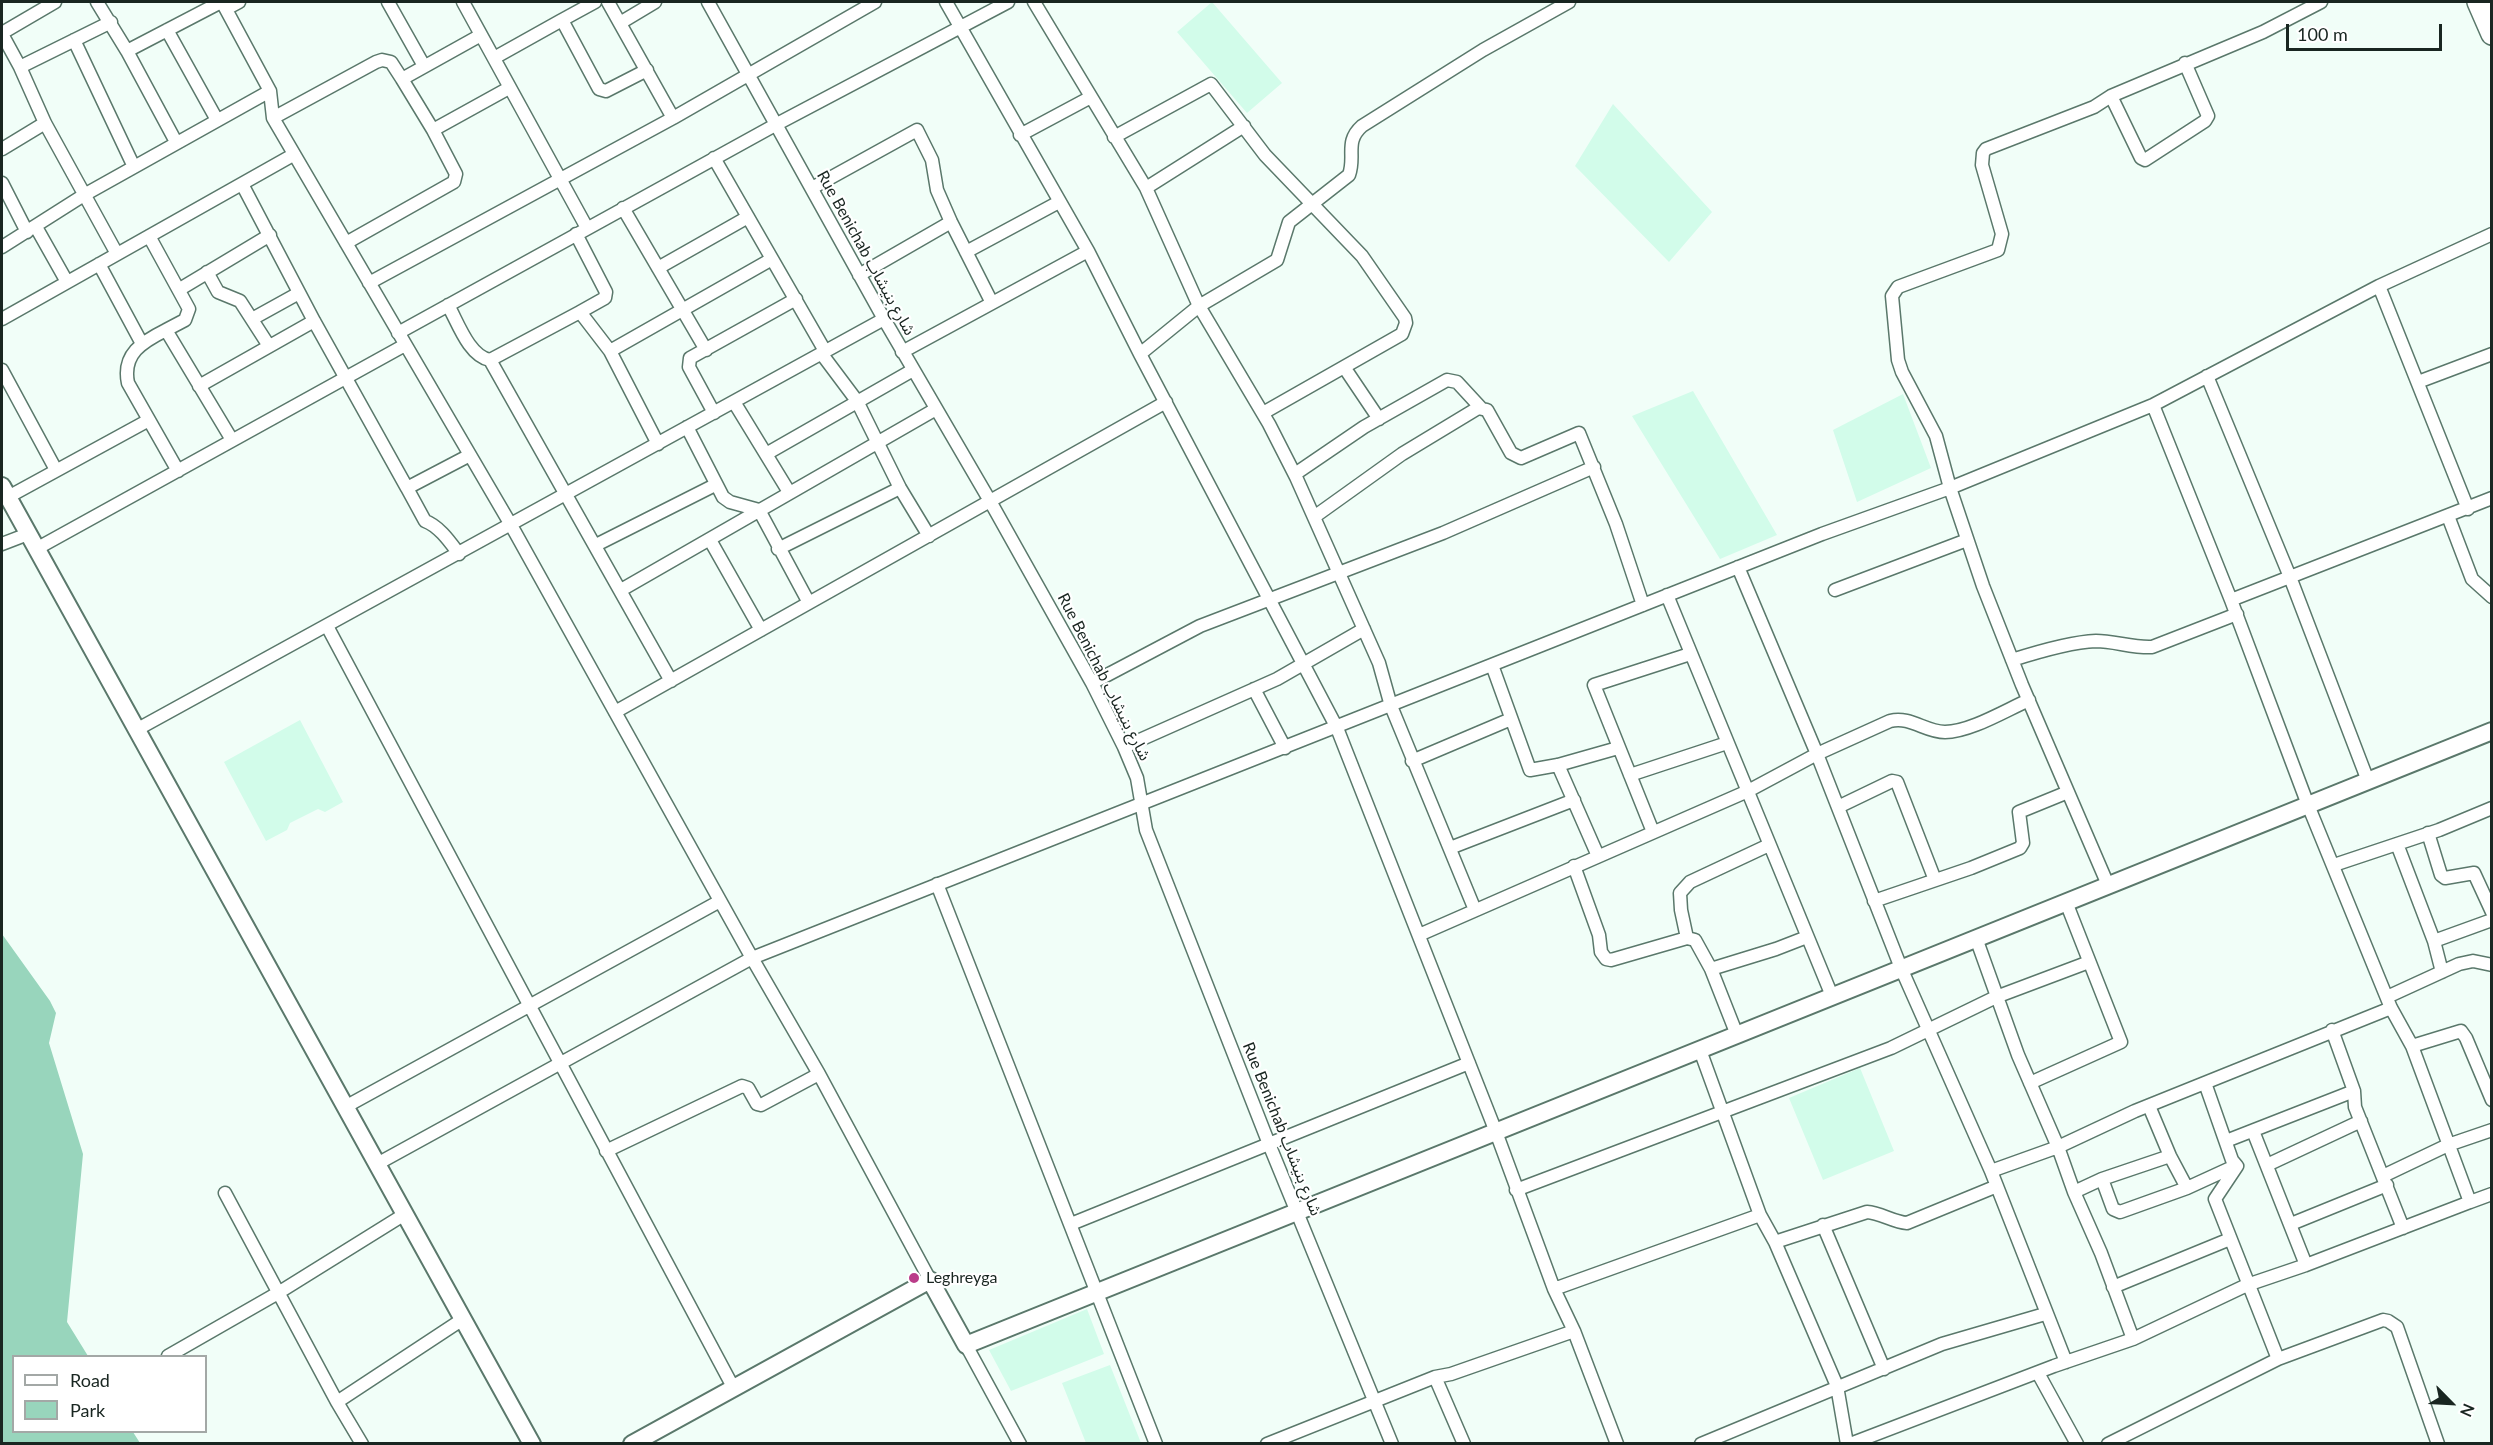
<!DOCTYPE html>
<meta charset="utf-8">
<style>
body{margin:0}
#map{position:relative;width:2493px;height:1445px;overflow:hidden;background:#f1fef8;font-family:Lato,sans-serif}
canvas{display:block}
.frame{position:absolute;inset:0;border:3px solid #192621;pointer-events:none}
.legend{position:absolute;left:12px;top:1355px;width:195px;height:78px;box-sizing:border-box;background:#fff;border:2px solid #a3a8a6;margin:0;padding:8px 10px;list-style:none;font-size:18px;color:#192621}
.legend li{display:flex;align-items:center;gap:12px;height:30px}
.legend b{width:30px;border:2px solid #a3a8a6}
.north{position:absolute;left:2421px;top:1373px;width:60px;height:60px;-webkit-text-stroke:4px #fff;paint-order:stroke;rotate:114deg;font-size:16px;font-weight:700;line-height:24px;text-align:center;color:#192621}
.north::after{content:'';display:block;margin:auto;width:21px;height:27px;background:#192621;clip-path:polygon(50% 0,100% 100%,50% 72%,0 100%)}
.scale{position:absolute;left:2286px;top:24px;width:156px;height:27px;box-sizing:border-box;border:3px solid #192621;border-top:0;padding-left:8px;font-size:18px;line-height:21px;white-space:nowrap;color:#192621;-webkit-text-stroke:4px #fff;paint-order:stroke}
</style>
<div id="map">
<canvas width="2493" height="1445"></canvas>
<div class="frame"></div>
<ul class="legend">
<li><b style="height:8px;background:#fff"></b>Road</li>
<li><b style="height:16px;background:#98d5bc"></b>Park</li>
</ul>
<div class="north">N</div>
<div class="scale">100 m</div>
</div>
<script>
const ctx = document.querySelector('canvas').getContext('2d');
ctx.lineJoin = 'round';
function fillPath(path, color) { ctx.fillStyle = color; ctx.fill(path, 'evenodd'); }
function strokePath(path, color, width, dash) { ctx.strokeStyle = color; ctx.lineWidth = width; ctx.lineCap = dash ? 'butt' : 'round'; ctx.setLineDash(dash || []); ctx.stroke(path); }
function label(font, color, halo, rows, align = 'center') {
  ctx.font = font + ' Lato,"Noto Sans Arabic",sans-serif'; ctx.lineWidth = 4.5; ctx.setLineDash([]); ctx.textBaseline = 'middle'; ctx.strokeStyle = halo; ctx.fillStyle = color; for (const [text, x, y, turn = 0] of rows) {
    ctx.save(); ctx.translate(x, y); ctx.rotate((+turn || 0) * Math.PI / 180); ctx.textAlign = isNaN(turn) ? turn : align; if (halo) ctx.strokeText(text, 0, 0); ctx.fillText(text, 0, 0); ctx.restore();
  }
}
fillPath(new Path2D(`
 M1212 2 1282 83 1247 113 1177 32Z
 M1613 104 1712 212 1669 262 1575 166Z
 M1693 391 1777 535 1720 559 1632 416Z
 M1903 394 1931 468 1857 502 1833 430Z
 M300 720 343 802 325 812 318 809 290 823 287 830 266 841 224 762Z
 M1860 1068 1894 1151 1823 1180 1789 1098Z
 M1087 1309 1104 1354 1011 1391 989 1350Z
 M1110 1365 1141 1443H1086L1062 1383Z`), '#d2fcea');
fillPath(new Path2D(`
 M2 934 50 1001 56 1013 49 1043 83 1154 67 1322 88 1356H14V1432H133L140 1443H2Z`), '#98d5bc');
const minor = new Path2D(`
 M97 2 127 51 176 142
 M222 2 270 91 273 118 511 525 752 958 819 1074 930 1280
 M388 2 424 66
 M463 2 587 228
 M608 2 673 118
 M708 2 884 319 990 501 1092 683 1124 747 1137 778 1146 830 1269 1144 1392 1444
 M946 2 1088 251 1140 354 1337 728 1496 1132 1554 1289 1574 1331 1617 1444
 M1034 2 1146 188 1199 306 1269 424 1296 477 1379 663 1391 706 1475 910
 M226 9 239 2
 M562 20 595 2
 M620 23 655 2
 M167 30 217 120
 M2 33 55 2
 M2 34 20 67 45 123 117 254
 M74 40 134 167
 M127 51 221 2
 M494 58 562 20 599 89 606 91 647 70
 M20 67 111 22
 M402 79 433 130 509 88
 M2111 96 2141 158 2145 160 2205 121 2208 116 2185 63
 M273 118 376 62 382 60 391 62 402 79 481 35
 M1020 135 1091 97
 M1114 137 1211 84 1265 155 1362 256 1405 318 1406 323 1402 334 1263 413
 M2 149 45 123
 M714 158 825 351
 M2 183 27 232
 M242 184 314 321 407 488 470 455
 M812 188 917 130 932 160 937 190 951 222 992 303
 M1146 188 1244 126
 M623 208 706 350
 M36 227 67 282
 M576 234 606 292 605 298 580 312
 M149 236 189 309 185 320 166 330 232 440
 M346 243 454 182 456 174 433 130
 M2 247 84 195 270 91
 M966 252 1059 202
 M99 264 141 342
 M658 268 748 217
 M207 272 218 292 240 301 269 346
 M859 275 951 222
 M369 283 673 118 875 2
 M2379 286 2468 509
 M180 289 270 235
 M448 305C458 323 469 356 490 360L580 312 610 351 658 444
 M2 319 293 155
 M252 319 299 293
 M166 330C142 342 122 354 128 383L178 471
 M398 333 777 124 1008 2
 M610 351 772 259
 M902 352 1088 251
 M821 353 857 401 900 488 929 536
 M1140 354 1199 306 1277 260 1289 222 1349 175C1356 156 1344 142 1362 126L1483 50 1569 2
 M490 360 671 681
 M1344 367 1379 419
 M2 370 56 470
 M2207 376 2290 577 2368 781
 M2418 382 2492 354
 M199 386 314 321
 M734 402 789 492
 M2153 405 2231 600 2308 805 2391 1008 2412 1046 2470 1202 2492 1194
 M714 413 689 367 690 358 796 299
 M687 427 723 497 730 502 759 510 809 603
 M766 454 913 370
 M1295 474 1364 427 1447 380 1457 382 1481 408
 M407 488 425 521C439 526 450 542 459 554
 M8 497 149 420
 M2448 516 2472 579 2492 597
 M1314 517 1402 454 1478 408 1487 410 1511 453 1521 458 1579 433 1616 524 1643 605
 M710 540 761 630
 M2 544 28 534
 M596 545 715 485
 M36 549 405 345
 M778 549 900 488
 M1738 567 1817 754 1901 968 1991 1171 2066 1362
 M621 590 936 409
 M1835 590 1967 540
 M1667 595 1832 996
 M2231 600 2492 498
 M327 626 733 1387
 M2012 660C2037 652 2070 642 2096 641 2114 641 2133 648 2152 647L2237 614
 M1492 665 1530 770 1558 765 1618 748
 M1092 683 1200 626 1443 533 1594 467
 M1254 689 1285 748
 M615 712 1166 402
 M136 730 884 319
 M1124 747 1277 679 1364 629
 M1412 761 1511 719
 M1558 765 1598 856
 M1630 775 1727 743
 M1838 807 1892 781 1897 782 1935 880
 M1653 832 1594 685 1690 654
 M2428 833 2441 875 2445 878 2474 873 2492 912
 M2397 844 2434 941 2442 972
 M1450 848 1574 800
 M2334 865 2439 830 2492 808
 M1574 866 1599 935 1601 952 1606 959 1611 960 1687 938 1695 940 1711 969 1737 1035
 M937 884 1156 1444
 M2108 885 2022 685 1983 586 1950 488 1936 436 1902 372 1898 360 1892 296 1898 287 1998 250 2002 234 1982 165 1983 153 1986 149 2094 107 2111 96 2263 32 2321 2
 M1874 901 1971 868 2020 848 2023 843 2019 812 2068 792
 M1419 935 1748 791 1817 754 1890 721C1911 716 1925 732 1945 732 1970 732 2006 710 2029 700
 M1687 938 1681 910 1680 893 1690 882 1769 845
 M1976 938 2018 1055 2058 1147 2074 1192 2101 1253 2133 1339
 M2434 941 2492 920
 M1711 969 1776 949 1807 937
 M2387 997 2459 964 2473 961 2492 965
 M2332 1030 2354 1091 2355 1107 2403 1228
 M2412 1046 2461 1031 2466 1038 2492 1100
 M1700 1050 1760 1215 1775 1242 1837 1386 1847 1444
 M2030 1083 2121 1042 2066 902
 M2149 1106 2170 1156 2187 1188
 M345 1107 720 901
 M2253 1131 2306 1265
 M2226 1141 2354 1091
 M606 1151 742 1086 748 1088 757 1104 761 1105 819 1074
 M377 1164 752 958 1822 534 1950 488 2153 405 2379 286 2492 234
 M2267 1165 2361 1121
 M1991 1171 2058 1147 2135 1111 2391 1008
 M2383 1176 2448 1145 2492 1130
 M2102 1179 2113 1209 2120 1212 2187 1188 2235 1166
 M1516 1190 1891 1048 1996 997 2089 962
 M2074 1192 2102 1179 2170 1156
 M225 1193 337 1402 362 1444
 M1071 1224 1469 1063
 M2291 1224 2387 1185
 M1823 1225 1884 1369
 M1775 1242 1867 1212C1881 1213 1893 1222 1907 1223L1997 1186
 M2113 1287 2230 1239
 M1554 1289 1760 1215
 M966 1345 1020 1444
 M168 1356 278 1293 405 1214
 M2278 1359 2383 1320 2388 1321 2397 1327 2438 1444
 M2038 1373 2077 1444
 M1435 1377 1464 1444
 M337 1402 463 1319
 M1267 1444 1435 1377 1451 1374 1574 1331
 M1701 1444 1942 1344 2045 1314
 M1850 1444 2054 1366 2133 1339 2247 1285 2306 1265 2470 1202
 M2108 1444 2278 1359 2215 1199 2237 1166 2232 1160 2205 1083`);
const tertiary = new Path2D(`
 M2 486 532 1444
 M632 1444 930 1280 966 1345 2492 731`);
const trunk = new Path2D(`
 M2478 2 2492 34`);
strokePath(minor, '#5a786b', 15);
strokePath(tertiary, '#5a786b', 20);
strokePath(trunk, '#5a786b', 24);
strokePath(minor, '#fff', 12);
strokePath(tertiary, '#fff', 16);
strokePath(trunk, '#fff', 21);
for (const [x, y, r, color] of [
 [914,1278,6,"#ba3c89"]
]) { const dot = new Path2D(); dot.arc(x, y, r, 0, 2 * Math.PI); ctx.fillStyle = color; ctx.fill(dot); strokePath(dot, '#fff', 2); }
label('16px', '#192621', '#fff', [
 ["Rue Benichab شارع بنيشاب",866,253,61],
 ["Rue Benichab شارع بنيشاب",1104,677,63],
 ["Rue Benichab شارع بنيشاب",1282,1129,68]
]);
label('16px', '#192621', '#fff', [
 ["Leghreyga",926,1278]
], 'left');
</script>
